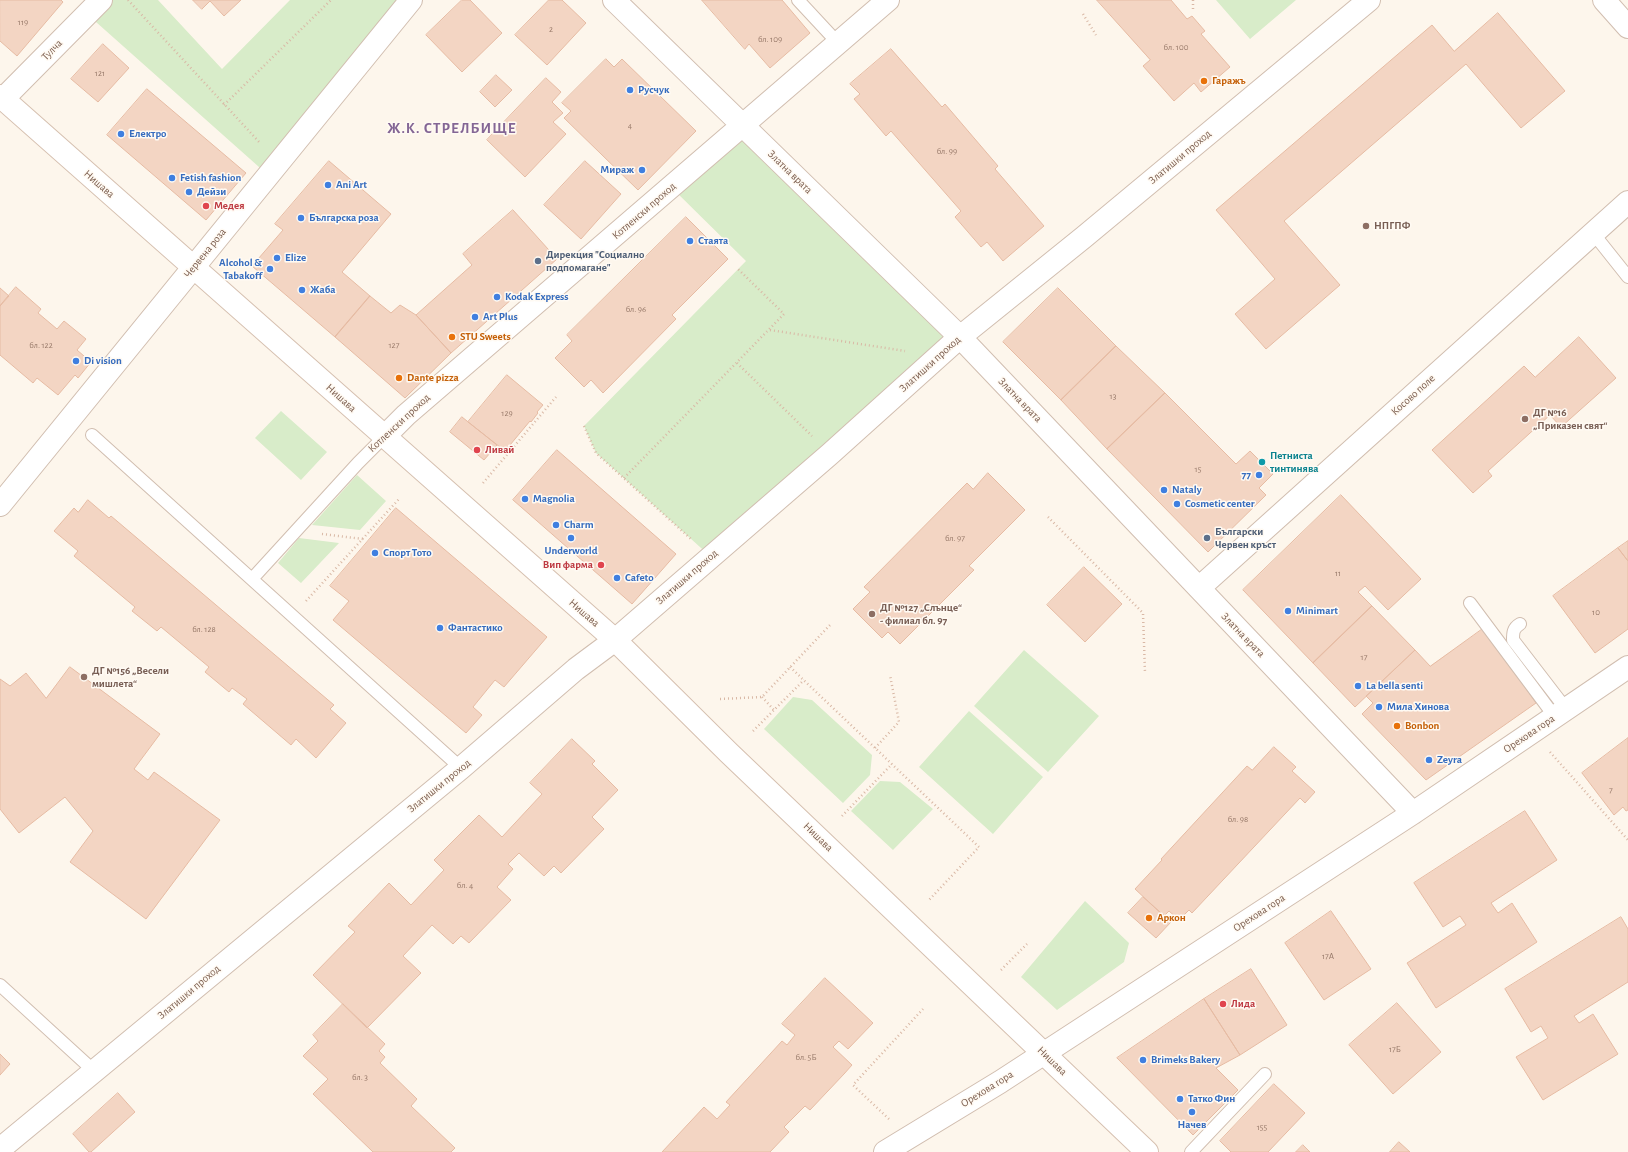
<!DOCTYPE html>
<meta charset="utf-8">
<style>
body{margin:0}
canvas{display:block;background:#fdf6ec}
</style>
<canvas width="1628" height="1152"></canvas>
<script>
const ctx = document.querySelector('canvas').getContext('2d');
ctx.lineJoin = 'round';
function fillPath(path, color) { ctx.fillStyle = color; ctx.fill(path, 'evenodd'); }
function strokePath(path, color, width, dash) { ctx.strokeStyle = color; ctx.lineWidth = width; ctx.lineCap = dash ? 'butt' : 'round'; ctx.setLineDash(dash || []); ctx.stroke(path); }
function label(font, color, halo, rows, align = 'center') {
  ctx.font = font + ' "Alegreya Sans",sans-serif'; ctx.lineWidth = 3; ctx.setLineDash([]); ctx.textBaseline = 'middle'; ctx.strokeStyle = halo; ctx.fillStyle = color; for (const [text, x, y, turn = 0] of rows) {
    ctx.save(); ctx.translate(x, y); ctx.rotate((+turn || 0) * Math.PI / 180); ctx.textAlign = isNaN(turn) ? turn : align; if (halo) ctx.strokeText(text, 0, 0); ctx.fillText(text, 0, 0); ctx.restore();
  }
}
fillPath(new Path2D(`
 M101 0H158L222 69 290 0H411L268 175 87 14Z
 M1216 0H1296L1250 39Z
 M743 125 960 337 711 557 596 453 584 426 746 261 671 187Z
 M281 411 327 452 301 480 255 438Z
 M357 475 386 501 360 530 312 525Z
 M299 538 339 543 301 583 278 563Z
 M1024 650 1099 716 1048 772 974 706Z
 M793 697 812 700 872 755 870 775 843 803 764 729Z
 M969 711 1043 777 993 834 919 767Z
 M880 781 900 782 933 809 893 850 851 811Z
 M1085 901 1129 943 1124 962 1057 1010 1021 977Z`), '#d8ecc9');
const building = new Path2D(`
 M0 0H61L63 2 17 56 0 41Z
 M193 0H241L224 16 210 1 202 9Z
 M462 0H470L502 33 462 72 426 35Z
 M549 0H562L586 23 547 65 515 35Z
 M702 0H782L810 33 770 68 749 44 745 49Z
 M1097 0H1171L1187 19 1192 16 1205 31 1201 34 1230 67 1201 92 1194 83 1174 101 1143 66 1150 60Z
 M1498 13 1565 91 1521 128 1466 64 1284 221 1340 285 1266 349 1235 314 1275 279 1216 210 1432 25 1454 51Z
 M103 44 129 68 98 102 71 79Z
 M891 49 942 107 945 104 998 166 995 169 1044 226 1003 261 987 242 981 247 955 217 961 211 891 131 886 136 854 99 860 94 850 84Z
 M606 59 614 67 622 59 696 131 638 190 564 118 571 111 562 103Z
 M496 75 512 90 495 107 480 92Z
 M546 78 561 92 552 102 563 113 553 122 566 134 525 177 487 140Z
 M147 89 246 173 206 220 107 135Z
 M329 161 391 214 342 272 370 296 335 337 252 266 283 230 275 224Z
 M585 161 621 194 581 239 544 205Z
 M513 210 557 259 451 353 416 315 472 265 463 254Z
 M686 217 728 259 672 315 676 319 603 393 591 380 584 387 555 358 572 341 567 335Z
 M16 287 41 309 38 313 57 329 64 321 86 339 77 350 91 362 78 378 75 375 58 395 37 378 33 383 0 355V306Z
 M0 288 9 296 0 306Z
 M1058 288 1116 346 1061 400 1003 342Z
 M370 296 391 313 400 305 416 315 451 353 405 398 335 337Z
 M1579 337 1616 378 1561 427 1550 415 1488 471 1492 476 1473 493 1432 450 1524 366 1535 377Z
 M1116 346 1165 393 1107 449 1061 400Z
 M507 375 543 405 537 412 538 413 531 422 530 421 505 451 468 422Z
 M1165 393 1236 464 1250 451 1273 474 1259 488 1266 495 1208 552 1107 449Z
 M462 417 497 445 484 460 450 432Z
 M557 450 676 554 632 604 513 500Z
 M988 473 1025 510 969 566 974 570 900 644 888 632 882 638 853 609 870 592 864 587 967 483 973 489Z
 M1341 495 1421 579 1388 610 1365 586 1358 592 1372 606 1313 663 1243 590Z
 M88 500 109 518 111 516 334 705 330 709 346 723 316 758 296 739 291 745 243 704 247 699 232 688 229 692 205 672 209 667 161 627 157 631 132 611 135 607 74 556 78 551 54 531 74 508 78 512Z
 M396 508 547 637 504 687 495 680 473 707 482 715 466 733 333 620 349 601 330 586Z
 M1628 541V561L1618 548Z
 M1618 548 1628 561V629L1595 653 1553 596Z
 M1084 567 1122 604 1085 642 1047 605Z
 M1372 606 1415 650 1355 707 1313 663Z
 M1484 628 1536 703 1426 780 1362 714 1373 703 1366 696 1415 650 1430 666Z
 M70 667 160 734 134 769 148 780 154 772 220 820 146 919 70 862 93 831 65 797 19 833 0 809V679L10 686 26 673 46 698Z
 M1628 738V810L1626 811 1623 807 1614 815 1582 773Z
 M572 739 595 761 592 764 618 790 592 817 604 829 561 873 554 866 544 876 519 853 508 864 513 869 497 887 511 900 469 943 461 936 453 944 432 925 403 956 421 973 367 1028 313 975 355 932 348 926 389 883 411 905 444 870 434 860 479 815 502 837 542 794 530 783Z
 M1274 747 1296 767 1292 771 1315 792 1305 803 1300 798 1192 913 1189 910 1179 920 1169 911 1164 916 1135 889 1162 860 1161 859 1247 766 1252 770Z
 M1525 811 1557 860 1491 903 1498 913 1512 903 1537 942 1436 1008 1407 963 1466 925 1460 916 1443 927 1414 883Z
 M1143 897 1171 922 1156 938 1128 913Z
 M1331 911 1371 969 1324 1000 1285 943Z
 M1621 917 1628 929V982L1574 1016 1579 1023 1593 1014 1618 1054 1543 1100 1516 1057 1548 1038 1541 1026 1531 1032 1505 989Z
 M1251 969 1287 1025 1240 1055 1204 999Z
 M825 978 873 1023 848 1049 839 1041 833 1047 852 1065 844 1074 810 1110 805 1106 784 1127 789 1132 770 1152H662L704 1107 717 1119 730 1105 726 1102 782 1041 787 1045 795 1035 782 1024Z
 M1204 999 1240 1055 1216 1068 1238 1090 1193 1135 1117 1058Z
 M1397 1003 1441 1052 1393 1094 1349 1045Z
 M343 1004 385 1044 379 1051 385 1057 380 1063 417 1099 411 1106 455 1148 451 1152H373L313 1094 328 1079 303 1056 318 1041 313 1035Z
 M0 1054 10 1064 0 1075Z
 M1274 1084 1305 1113 1268 1152H1231L1220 1141Z
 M118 1093 135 1112 91 1152H89L73 1134Z
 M1399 1142 1410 1152H1390Z
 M1303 1145 1310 1152H1296Z`);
fillPath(building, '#f3d5c3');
strokePath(building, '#e6bba3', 1);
const lane = new Path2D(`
 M798 0 838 43
 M1593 233 1628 277
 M92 435 461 768
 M252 579 358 463 384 437
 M1470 603 1555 717
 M1520 624C1513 628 1513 633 1513 640L1566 709
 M0 985 94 1071
 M1191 1152 1265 1074`);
const street = new Path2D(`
 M614 0 960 337 1413 813
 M1604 0 1628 27
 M3 99 101 0
 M384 437 406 415 888 0
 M0 505 411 0
 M1199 588 1628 202
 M0 1149 461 768 576 669 615 640 830 454 960 337 1084 237 1369 0
 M885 1152 1000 1082 1413 813 1628 667`);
const secondary = new Path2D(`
 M0 96 615 640 729 753 1147 1152`);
strokePath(lane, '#d1beb0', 14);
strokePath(street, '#d1beb0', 24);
strokePath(secondary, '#d6c0b0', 24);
strokePath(new Path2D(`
 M128 0 261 144
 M1193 0V9
 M1083 14 1096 35
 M224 105 331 0
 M770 330 905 351
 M737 363 812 436
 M584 426 596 453 691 539
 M624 478 784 314 738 269
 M483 483 556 397
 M1048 517 1143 613 1145 673
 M322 534 363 539
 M306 601 399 499
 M790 667 979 847 929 900
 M762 697 774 710
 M720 699 762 697 830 625
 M753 731 804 680
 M875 748 899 722 890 675
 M1550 752 1628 840
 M842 816 892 764
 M1001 970 1027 944
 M889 1119 853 1085 923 1009`), '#d9b8a5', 2.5, [1, 3]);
strokePath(lane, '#fff', 12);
strokePath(street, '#fff', 22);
strokePath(secondary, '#fff', 22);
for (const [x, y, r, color] of [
 [1204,81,4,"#e8710a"],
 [630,90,4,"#3f7fe0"],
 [121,134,4,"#3f7fe0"],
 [642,170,4,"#3f7fe0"],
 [172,178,4,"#3f7fe0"],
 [328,185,4,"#3f7fe0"],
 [189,192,4,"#3f7fe0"],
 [206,206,4,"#e0444e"],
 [301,218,4,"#3f7fe0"],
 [1366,226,4,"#8d6e63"],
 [690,241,4,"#3f7fe0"],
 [277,258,4,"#3f7fe0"],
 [538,261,4,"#5c6f8a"],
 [270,269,4,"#3f7fe0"],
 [302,290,4,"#3f7fe0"],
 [497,297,4,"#3f7fe0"],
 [475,317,4,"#3f7fe0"],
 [452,337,4,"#e8710a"],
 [76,361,4,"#3f7fe0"],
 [399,378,4,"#e8710a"],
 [1525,419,4,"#8d6e63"],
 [477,450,4,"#e0444e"],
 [1262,462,4,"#0f9aa8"],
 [1259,475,4,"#3f7fe0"],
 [1164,490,4,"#3f7fe0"],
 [525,499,4,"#3f7fe0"],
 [1177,504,4,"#3f7fe0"],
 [556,525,4,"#3f7fe0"],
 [571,538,4,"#3f7fe0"],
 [1207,538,4,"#5c6f8a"],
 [375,553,4,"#3f7fe0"],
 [601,565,4,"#e0444e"],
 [617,578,4,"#3f7fe0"],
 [1288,611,4,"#3f7fe0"],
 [872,614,4,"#8d6e63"],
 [440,628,4,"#3f7fe0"],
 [84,677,4,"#8d6e63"],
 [1358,686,4,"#3f7fe0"],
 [1379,707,4,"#3f7fe0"],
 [1397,726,4,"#e8710a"],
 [1429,760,4,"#3f7fe0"],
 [1149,918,4,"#e8710a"],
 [1223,1004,4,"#e0444e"],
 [1143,1060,4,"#3f7fe0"],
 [1180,1099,4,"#3f7fe0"],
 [1192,1112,4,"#3f7fe0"]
]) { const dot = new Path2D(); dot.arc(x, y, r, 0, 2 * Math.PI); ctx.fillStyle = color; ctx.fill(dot); strokePath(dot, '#fffaf3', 1.5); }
label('9px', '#987a6a', null, [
 ["119",23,22],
 ["2",551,29],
 ["бл. 109",770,39],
 ["бл. 100",1176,47],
 ["121",100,73],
 ["4",630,125],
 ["бл. 99",947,151],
 ["бл. 96",636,309],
 ["бл. 122",41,345],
 ["127",394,345],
 ["13",1113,396],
 ["129",507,413],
 ["15",1198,469],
 ["бл. 97",955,538],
 ["11",1338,573],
 ["10",1596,612],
 ["бл. 128",204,629],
 ["17",1364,657],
 ["7",1611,790],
 ["бл. 98",1238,819],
 ["бл. 4",465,885],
 ["17А",1328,956],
 ["17Б",1395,1049],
 ["бл. 5Б",806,1057],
 ["бл. 3",360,1077],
 ["155",1262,1127]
]);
label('11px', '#7a5c4d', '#fffaf3', [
 ["Тулча",52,50,-46],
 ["Златишки проход",1180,157,-40],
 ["Златна врата",790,172,44],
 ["Нишава",99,184,41],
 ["Котленски проход",644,211,-41],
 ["Червена роза",205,253,-51],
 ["Златишки проход",930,364,-42],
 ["Косово поле",1413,395,-42],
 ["Нишава",341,398,42],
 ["Златна врата",1020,400,46],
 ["Котленски проход",399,423,-43],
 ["Златишки проход",687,577,-41],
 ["Нишава",584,613,41],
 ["Златна врата",1243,635,46],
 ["Орехова гора",1529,734,-34],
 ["Златишки проход",439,786,-39],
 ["Нишава",818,837,44],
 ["Орехова гора",1259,913,-33],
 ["Златишки проход",189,992,-40],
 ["Нишава",1052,1061,44],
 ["Орехова гора",987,1089,-32]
]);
label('bold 11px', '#c56008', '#fffaf3', [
 ["Гаражъ",1212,81],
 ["STU Sweets",460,337],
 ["Dante pizza",407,378],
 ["Bonbon",1405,726],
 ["Аркон",1157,918]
], 'left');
label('bold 11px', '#366cbe', '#fffaf3', [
 ["Русчук",638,90],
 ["Електро",129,134],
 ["Мираж",634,170,"right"],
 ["Fetish fashion",180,178],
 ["Ani Art",336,185],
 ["Дейзи",197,192],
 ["Българска роза",309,218],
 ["Стаята",698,241],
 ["Elize",285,258],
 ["Alcohol &",262,263,"right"],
 ["Tabakoff",262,276,"right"],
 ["Жаба",310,290],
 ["Kodak Express",505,297],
 ["Art Plus",483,317],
 ["Di vision",84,361],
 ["77",1251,475,"right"],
 ["Nataly",1172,490],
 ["Magnolia",533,499],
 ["Cosmetic center",1185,504],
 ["Charm",564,525],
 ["Underworld",571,551,"center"],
 ["Спорт Тото",383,553],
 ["Cafeto",625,578],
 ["Minimart",1296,611],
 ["Фантастико",448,628],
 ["La bella senti",1366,686],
 ["Мила Хинова",1387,707],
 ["Zeyra",1437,760],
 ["Brimeks Bakery",1151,1060],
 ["Татко Фин",1188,1099],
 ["Начев",1192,1125,"center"]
], 'left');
label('bold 11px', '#be3a42', '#fffaf3', [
 ["Медея",214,206],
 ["Ливай",485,450],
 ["Вип фарма",593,565,"right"],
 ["Лида",1231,1004]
], 'left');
label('bold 11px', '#785e54', '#fffaf3', [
 ["НПГПФ",1374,226],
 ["ДГ №16",1533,413],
 ["„Приказен свят“",1533,426],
 ["ДГ №127 „Слънце“",880,608],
 ["- филиал бл. 97",880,621],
 ["ДГ №156 „Весели",92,671],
 ["мишлета“",92,684]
], 'left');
label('bold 11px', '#4e5e75', '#fffaf3', [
 ["Дирекция \"Социално",546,255],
 ["подпомагане\"",546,268],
 ["Български",1215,532],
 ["Червен кръст",1215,545]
], 'left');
label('bold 11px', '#0d838f', '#fffaf3', [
 ["Петниста",1270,456],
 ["тинтинява",1270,469]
], 'left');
ctx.letterSpacing = '1px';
label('bold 15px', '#846695', '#fffaf3', [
 ["Ж.К. СТРЕЛБИЩЕ",452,128]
]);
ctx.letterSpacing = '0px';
</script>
